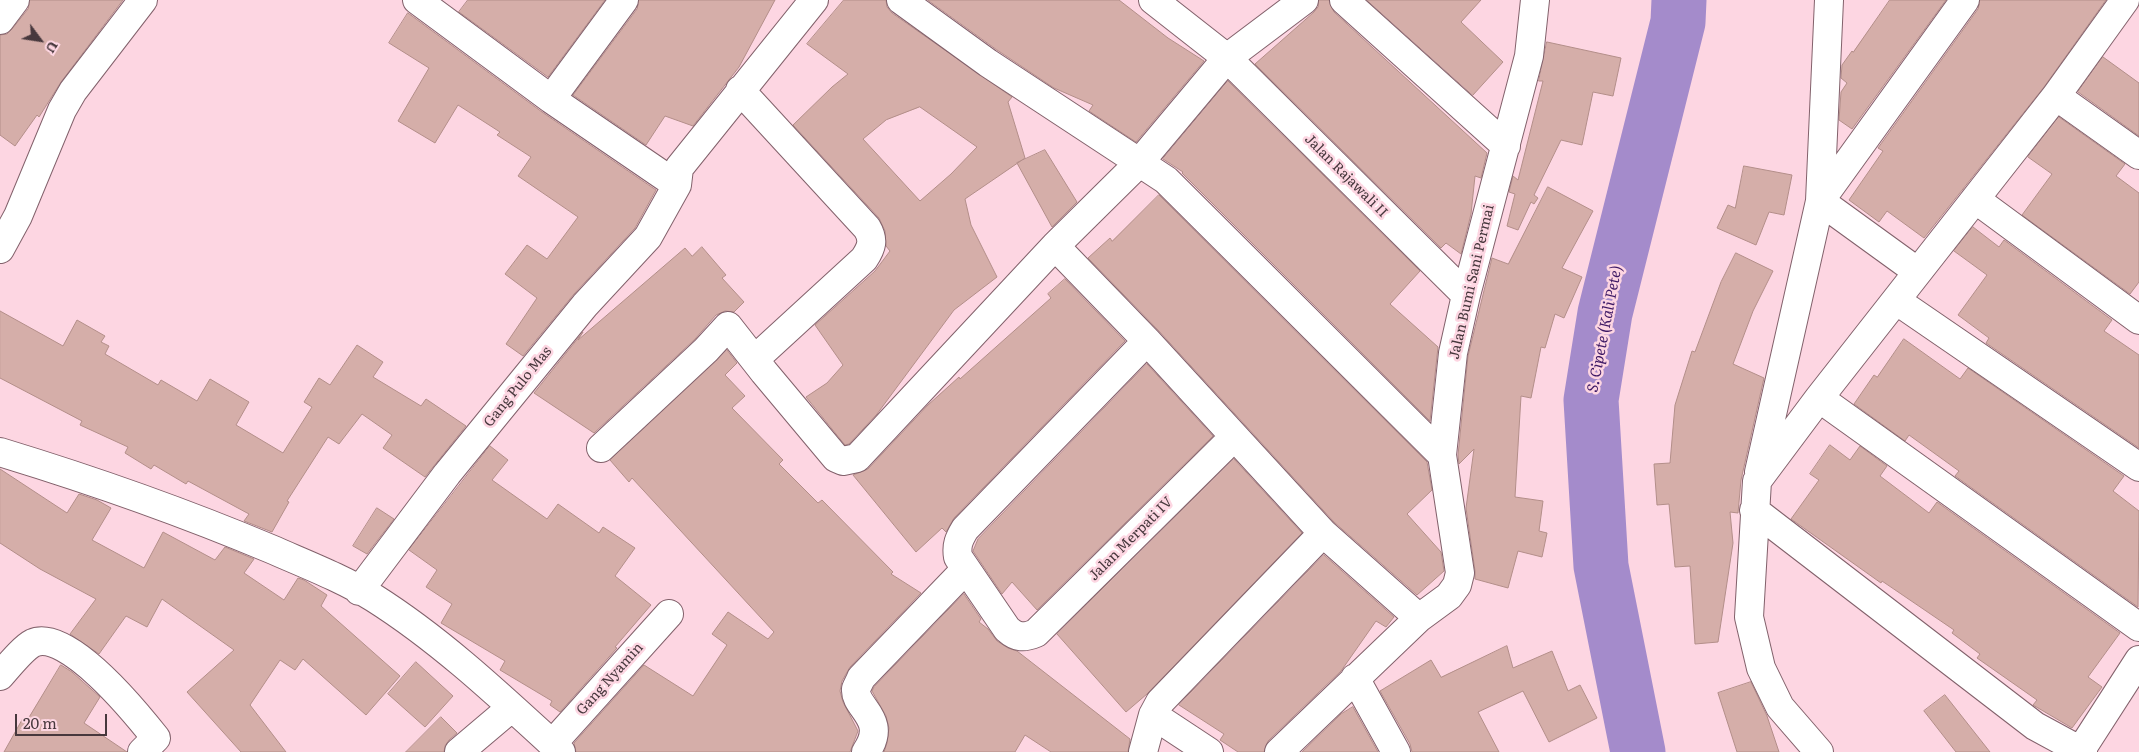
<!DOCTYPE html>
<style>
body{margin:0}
#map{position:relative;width:2139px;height:752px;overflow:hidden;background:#fdd6e2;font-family:Literata,serif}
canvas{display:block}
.north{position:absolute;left:15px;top:15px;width:50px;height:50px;-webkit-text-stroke:4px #fdd6e2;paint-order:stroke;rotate:121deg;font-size:14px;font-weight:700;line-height:20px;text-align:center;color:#47383d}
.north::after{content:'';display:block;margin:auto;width:18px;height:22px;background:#47383d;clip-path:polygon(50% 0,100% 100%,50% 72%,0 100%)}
.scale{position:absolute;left:15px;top:714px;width:92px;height:22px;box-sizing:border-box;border:2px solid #47383d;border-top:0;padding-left:6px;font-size:15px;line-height:18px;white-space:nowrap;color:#47383d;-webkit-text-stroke:4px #fdd6e2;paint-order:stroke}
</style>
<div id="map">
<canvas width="2139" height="752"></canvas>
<div class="north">U</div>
<div class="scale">20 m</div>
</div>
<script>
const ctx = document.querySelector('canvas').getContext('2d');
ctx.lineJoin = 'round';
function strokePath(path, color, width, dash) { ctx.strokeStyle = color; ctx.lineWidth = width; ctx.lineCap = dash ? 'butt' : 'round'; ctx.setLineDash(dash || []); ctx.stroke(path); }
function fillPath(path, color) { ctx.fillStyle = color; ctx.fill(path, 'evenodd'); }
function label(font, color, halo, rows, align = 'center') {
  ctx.font = font + ' Literata,serif'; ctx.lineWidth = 5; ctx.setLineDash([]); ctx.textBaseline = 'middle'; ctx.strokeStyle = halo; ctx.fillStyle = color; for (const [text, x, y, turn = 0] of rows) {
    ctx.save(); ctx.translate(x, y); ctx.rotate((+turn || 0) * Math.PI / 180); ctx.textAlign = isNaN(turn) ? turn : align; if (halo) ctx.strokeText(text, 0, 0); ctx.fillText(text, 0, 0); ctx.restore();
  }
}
strokePath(new Path2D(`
 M1638 752 1601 566 1591 400 1605 313 1678 22 1679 0`), '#a48bcb', 55);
const building = new Path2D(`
 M30 0H123L61 82 39 117 37 115 15 146 0 135V35L7 34 12 29 28 9Z
 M468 0H605L548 77 459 12Z
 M639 0H775L739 67 693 126 665 116 646 145 573 95 637 9Z
 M844 0H886L887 7 892 13 1012 97 1008 102 1025 158 965 199 971 225 997 277 954 310 877 414 849 444 845 445 806 397 827 383 843 365 815 325 875 271 890 251 886 246 885 231 879 218 793 125 832 87 848 74 807 44ZM920 107 977 147 951 174 920 201 863 139 886 120Z
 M928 0H1119L1168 38 1204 61 1136 142 1089 111 1093 105 1054 88 997 50Z
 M1319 0H1329L1334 12 1487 153 1481 178 1475 176 1471 214 1461 254 1446 243 1441 248 1255 64 1314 12 1318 7Z
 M1367 0H1481L1461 22 1503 62 1473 95Z
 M1890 0H1946L1852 129 1839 120 1841 92 1847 83 1841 78 1842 65 1852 51 1853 52Z
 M1980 0H2106L2044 87 1924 238 1887 211 1879 222 1849 200 1883 151 1878 148 1978 9Z
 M408 13 542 112 656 190 635 228 574 294 523 356 506 344 537 298 505 274 527 245 547 259 578 217 518 176 531 157 497 135 500 132 458 105 435 143 398 121 429 68 389 43Z
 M1547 42 1621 58 1613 96 1593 92 1582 145 1561 140 1534 195 1538 198 1534 204 1531 202 1518 230 1507 226 1515 194 1509 192 1513 176 1518 180 1543 81H1539Z
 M2103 57 2139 83V136L2078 92Z
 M1228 81 1420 271 1390 304 1438 347 1430 421 1182 173 1183 172 1163 159Z
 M2059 117 2125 164 2116 176 2139 193V282L2130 294 2022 215 2052 174 2028 157Z
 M1045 150 1077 202 1052 227 1017 163Z
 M1744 166 1792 175 1784 215 1769 212 1756 245 1717 228 1728 205 1735 208Z
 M1548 187 1593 211 1562 268 1582 277 1564 318 1555 314 1545 348 1541 347 1531 398 1521 396 1515 497 1543 501 1539 531 1547 533 1542 557 1518 551 1508 588 1475 579V571L1466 508 1474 449 1459 464 1458 455 1468 356 1492 258 1508 264Z
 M1159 195 1427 462 1432 490 1407 514 1441 552 1444 571 1417 595 1334 522 1158 330 1088 258 1110 238 1112 241Z
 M1973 227 1999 247 2004 240 2112 320 2104 331 2139 355V448L1986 343 1989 338 1958 315 1987 275 1954 251Z
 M702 247 726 275 722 278 744 302 734 312 725 311 716 315 695 339 594 433 534 393 583 332 578 340 685 248 692 256Z
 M1736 253 1773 271 1753 311 1733 364 1764 378 1741 480 1738 513 1730 512 1733 543 1718 642 1695 644 1690 566 1675 567 1669 504 1657 505 1654 464 1670 463 1675 405 1692 351 1695 352 1721 282Z
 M1065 279 1125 341 954 518 946 532 942 528 916 552 853 475 868 469 928 405 959 377 960 379 1051 298 1048 294Z
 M0 311 63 346 77 320 105 336 101 342 109 346 105 354 158 385 161 380 197 401 210 379 249 402 236 425 283 453 312 407 304 402 319 378 330 385 357 345 383 362 373 377 421 406 426 399 466 426 425 477 383 448 392 435 362 414 339 444 328 437 287 501 289 502 272 532 244 521 249 514 188 481 186 484 154 465 151 469 125 453 128 447 80 425 82 421 0 378Z
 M1904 339 1960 379 1968 368 2124 476 2113 491 2139 511 2138 607 1955 476 1959 471 1909 435 1905 441 1854 404 1874 375 1877 377Z
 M727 350 737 363 725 375 745 396 732 408 783 460 779 464 818 503 822 500 893 572 891 574 921 593 850 667 842 681 840 691 843 702 858 731 850 752H576L574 743 644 665 693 696 727 645 712 634 728 612 768 639 774 632 632 478 629 482 610 460Z
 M1147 364 1213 436 1037 610 1012 582 1002 594 973 551 978 539Z
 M1830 445 1850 460 1860 446 1887 466 1880 476 1929 513 1937 502 2120 633 2088 677 2102 687 2072 728 2033 705 2037 700 1977 658 1980 654 1952 633 1954 630 1882 581 1881 583 1791 519 1819 480 1810 474Z
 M490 446 508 460 492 480 547 519 558 504 599 533 603 527 635 548 615 576 651 605 615 647 617 648 560 712 550 705 552 701 500 670 505 661 441 623 452 604 426 587 437 570 409 550Z
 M1234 459 1302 533 1147 694 1126 712 1057 634Z
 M0 469 67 513 79 494 97 500 111 508 92 540 144 568 163 532 215 560 225 547 254 559 244 573 284 600 298 578 304 580 327 595 321 606 400 676 366 715 303 659 295 670 280 660 250 705 286 752H241L187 692 234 650 162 599 147 627 126 616 99 654 70 634 96 599 40 569 0 543Z
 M377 508 394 519 367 554 353 546Z
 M1324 555 1394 617 1386 627 1376 621 1341 671 1268 741 1264 752H1238L1220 740 1224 734 1179 705Z
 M964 594 981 619 979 622 988 629 997 641 1008 648 1017 651 1130 739 1128 752H1051L1025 735 1015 752H884L887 743 889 728 886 716 872 691 874 687Z
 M1507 646 1513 668 1552 651 1568 691 1580 685 1597 718 1549 742 1523 691 1478 712 1499 752H1412L1410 744 1380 691 1431 660 1441 677Z
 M416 662 453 696 425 727 388 694Z
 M61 665 72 672 100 697 84 723 127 752H4L23 718 27 720Z
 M1751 682 1767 716 1779 752H1737L1718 693Z
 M1945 695 1990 752H1956L1924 711Z
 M1353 707 1378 752H1302L1341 714Z
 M441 717 457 733 449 740 445 746 444 752H406Z`);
fillPath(building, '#d5aea9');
strokePath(building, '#b38e89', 1);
const minor = new Path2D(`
 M417 0 551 99 677 185
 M901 0 988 63 1166 180 1442 455
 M1153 0 1227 58 1466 295
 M1344 0 1506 146
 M0 20 15 0
 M740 90 867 228C874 240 872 247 864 259L755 359
 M2056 96 2139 155
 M551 99 624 0
 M1975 199 2139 320
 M1055 246 1147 341 1323 533 1419 618
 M0 249 18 216 62 110 73 91 143 0
 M1918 272 1820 201 1965 0
 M1897 301 2139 467
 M1147 341 965 529C959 539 956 545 958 557L1007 629C1017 638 1024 638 1036 633L1234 437
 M1819 398 2139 627
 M601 448 706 350 728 326 764 372 836 458 843 461 857 458 1055 246 1139 163 1227 58 1304 0
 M0 452C92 480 183 512 271 549 305 564 342 578 374 598 442 641 502 698 561 752
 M1759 472 1820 201 1829 0
 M1754 510 2035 726 2083 752
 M359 591 447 474 585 305 648 237 677 185 679 168 814 0
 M0 676C8 667 23 648 33 643 67 627 137 714 156 738L142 752
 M1355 678 1396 752
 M552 744 669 614
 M2081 750 2139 660
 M459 752 511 708
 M866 752C889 719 854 708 856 689 857 686 860 681 861 678L966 569
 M1143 752 1153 715
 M1209 752 1153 715 1160 702 1323 533
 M1279 752 1419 618 1449 596 1457 585 1460 573 1442 455 1453 353 1466 295 1529 56 1535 0
 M1819 752 1780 707 1761 668 1749 617 1757 481 1819 398 2056 96 2125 0`);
strokePath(minor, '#82616b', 30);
strokePath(minor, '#fff', 28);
label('14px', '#47383d', '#fdd6e2', [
 ["Jalan Rajawali II",1346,176,45],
 ["Jalan Bumi Sani Permai",1472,282,-77],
 ["Gang Pulo Mas",518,387,-51],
 ["Jalan Merpati IV",1131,539,-45],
 ["Gang Nyamin",610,679,-48]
]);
label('italic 15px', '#3e1965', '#fdd6e2', [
 ["S. Cipete (Kali Pete)",1605,329,-79]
]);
</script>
